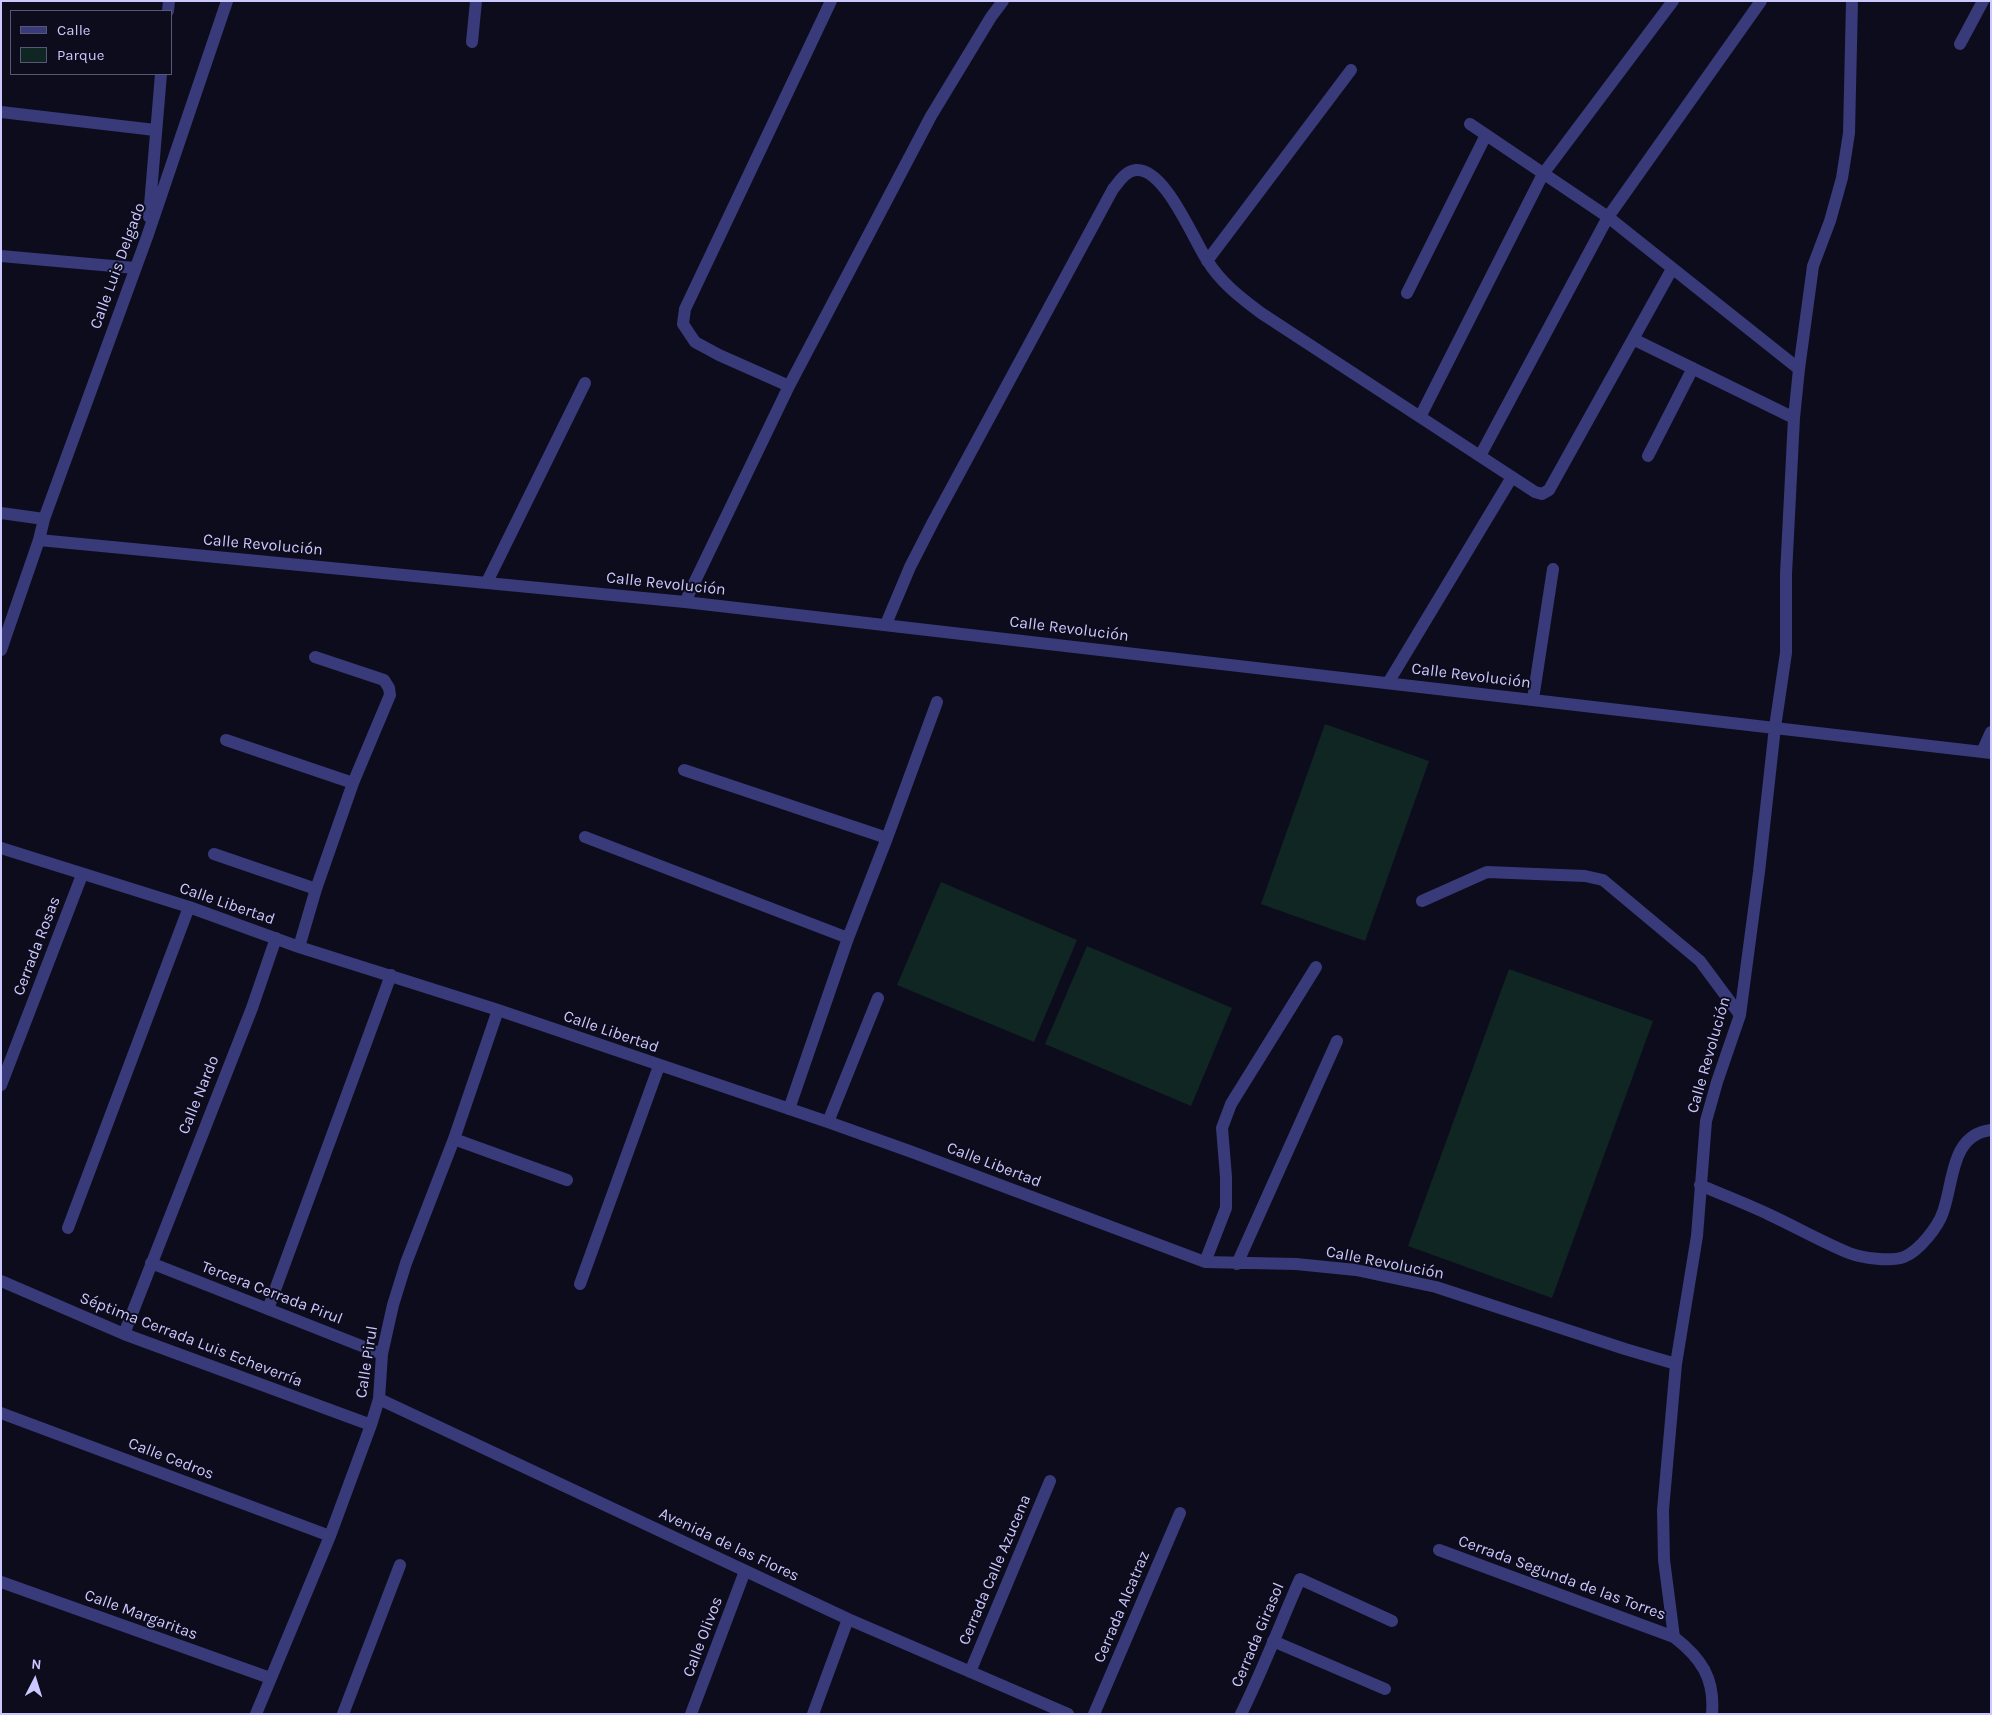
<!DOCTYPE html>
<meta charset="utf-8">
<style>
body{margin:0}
#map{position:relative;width:1992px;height:1715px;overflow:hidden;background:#0d0c1c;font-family:Karla,sans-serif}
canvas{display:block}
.frame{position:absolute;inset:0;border:2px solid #cac8fe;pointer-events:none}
.legend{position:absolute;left:10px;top:10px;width:162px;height:65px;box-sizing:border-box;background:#0d0c1c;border:1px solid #595776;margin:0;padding:6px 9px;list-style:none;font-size:15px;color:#cac8fe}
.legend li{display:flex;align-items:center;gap:10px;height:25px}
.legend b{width:25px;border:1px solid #595776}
.north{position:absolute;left:10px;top:1655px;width:50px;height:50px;-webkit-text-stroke:4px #0d0c1c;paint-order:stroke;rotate:5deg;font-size:14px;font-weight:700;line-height:20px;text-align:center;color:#cac8fe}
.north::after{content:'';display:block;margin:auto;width:18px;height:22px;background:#cac8fe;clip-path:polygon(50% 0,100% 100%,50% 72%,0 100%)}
</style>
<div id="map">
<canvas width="1992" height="1715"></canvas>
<div class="frame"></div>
<ul class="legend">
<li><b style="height:6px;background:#383a7a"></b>Calle</li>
<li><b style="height:14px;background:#0f2623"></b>Parque</li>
</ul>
<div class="north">N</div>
</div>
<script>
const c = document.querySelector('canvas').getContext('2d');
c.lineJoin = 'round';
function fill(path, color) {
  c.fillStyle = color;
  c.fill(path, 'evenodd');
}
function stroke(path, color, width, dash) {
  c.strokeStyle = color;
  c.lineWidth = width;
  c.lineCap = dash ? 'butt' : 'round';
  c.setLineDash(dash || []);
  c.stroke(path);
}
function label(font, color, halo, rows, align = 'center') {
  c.font = font + ' Karla,sans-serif';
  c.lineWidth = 4;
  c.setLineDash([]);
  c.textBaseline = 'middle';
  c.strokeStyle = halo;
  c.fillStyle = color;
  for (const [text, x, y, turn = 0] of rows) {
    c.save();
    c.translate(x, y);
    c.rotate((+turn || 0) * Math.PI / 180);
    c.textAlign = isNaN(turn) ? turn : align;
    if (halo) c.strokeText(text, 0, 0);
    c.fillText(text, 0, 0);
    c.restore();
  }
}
const green = new Path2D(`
 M1325,724L1429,761L1365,941L1261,904Z
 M941,882L1077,940L1034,1042L897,985Z
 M1087,946L1232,1008L1191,1106L1045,1044Z
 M1509,969L1653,1021L1552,1298L1408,1246Z`);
const minor = new Path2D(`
 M168,11L169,1
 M472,42L476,1
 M1960,44L1983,1
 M1,112L155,130
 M1470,124L1608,217L1799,369
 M149,217L161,74
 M1,256L135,268
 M1207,261L1351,70
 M1407,293L1486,135
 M1633,339L1794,418
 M789,386L719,355L695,342L683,324L685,309L831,1
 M1420,417L1543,174L1673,1
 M1480,456L1608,217L1761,1
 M1648,456L1693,368
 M1,513L44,519
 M39,540L685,602L1991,753
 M487,582L585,383
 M685,602L789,386L931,116L991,17L1003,1
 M886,624L910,567L933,522L1113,189C1119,182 1125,171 1136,170C1165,168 1193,239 1207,260C1220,282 1241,298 1261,313L1512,477L1535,492L1542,494L1549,490L1672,269
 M1,650L39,540L44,519L147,237L227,1
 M1388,683L1512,477
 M1533,699L1553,569
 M226,740L353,783
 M1982,752L1991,732
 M684,770L887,838L848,938L789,1109
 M585,837L848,938
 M887,838L937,702
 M1,848L189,907L299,947L498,1010L828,1122L912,1152L1205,1262L1296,1264L1356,1270L1436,1287L1625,1349L1676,1364L1697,1236L1706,1121L1717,1082L1740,1015L1759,872L1775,727L1786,653V574L1794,418L1799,369L1813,266L1830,221L1842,178L1849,133L1852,1
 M214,854L316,889
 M1422,901L1487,872L1585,876L1603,880L1700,961L1740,1015
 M299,947L316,889L353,783L390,695L389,688L384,680L315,657
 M1,1085L82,875
 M828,1122L878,998
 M454,1139L567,1180
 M1700,1185C1723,1195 1747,1204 1770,1215C1796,1227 1822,1242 1849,1253C1862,1258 1891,1262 1904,1257C1919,1251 1938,1227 1943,1212C1954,1182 1950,1135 1991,1130
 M68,1228L189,907
 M1205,1262L1226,1208V1177L1222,1128L1231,1104L1316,967
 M151,1263L382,1354
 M1237,1264L1337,1041
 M1,1281L124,1334L371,1425
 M580,1284L659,1066
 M268,1309L391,975
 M124,1334L252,1008L276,938
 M379,1399L848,1619L1068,1714
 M1,1413L330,1536
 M1439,1550L1674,1637C1701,1658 1715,1678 1712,1714
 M1,1582L270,1678
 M1674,1637L1664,1560L1663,1510L1676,1364
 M1273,1641L1385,1689
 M970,1672L1050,1481
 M256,1714L330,1536L371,1425L379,1399L382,1354L393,1305L406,1263L454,1139L498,1010
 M343,1714L400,1565
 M691,1714L745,1571
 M813,1714L848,1619
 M1094,1714L1180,1513
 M1241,1714C1263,1670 1280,1624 1300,1579L1392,1621`);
const streetNames = [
 ["Calle Luis Delgado",118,266,-70],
 ["Calle Revolución",263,545,5],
 ["Calle Revolución",666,584,6],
 ["Calle Revolución",1069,629,7],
 ["Calle Revolución",1471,676,7],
 ["Calle Libertad",227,904,19],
 ["Cerrada Rosas",37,946,-69],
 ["Calle Libertad",611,1032,19],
 ["Calle Revolución",1709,1055,-74],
 ["Calle Nardo",199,1095,-68],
 ["Calle Libertad",994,1165,21],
 ["Calle Revolución",1385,1263,11],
 ["Tercera Cerrada Pirul",272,1293,21],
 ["Séptima Cerrada Luis Echeverría",191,1340,21],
 ["Calle Pirul",367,1362,-81],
 ["Calle Cedros",171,1459,21],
 ["Avenida de las Flores",729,1545,25],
 ["Cerrada Calle Azucena",995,1570,-67],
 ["Cerrada Segunda de las Torres",1562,1578,20],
 ["Cerrada Alcatraz",1122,1607,-67],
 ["Calle Margaritas",141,1615,20],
 ["Cerrada Girasol",1258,1635,-67],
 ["Calle Olivos",703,1637,-69]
];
fill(green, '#0f2623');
stroke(minor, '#383a7a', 12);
label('16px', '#cac8fe', '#0d0c1c', streetNames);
</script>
